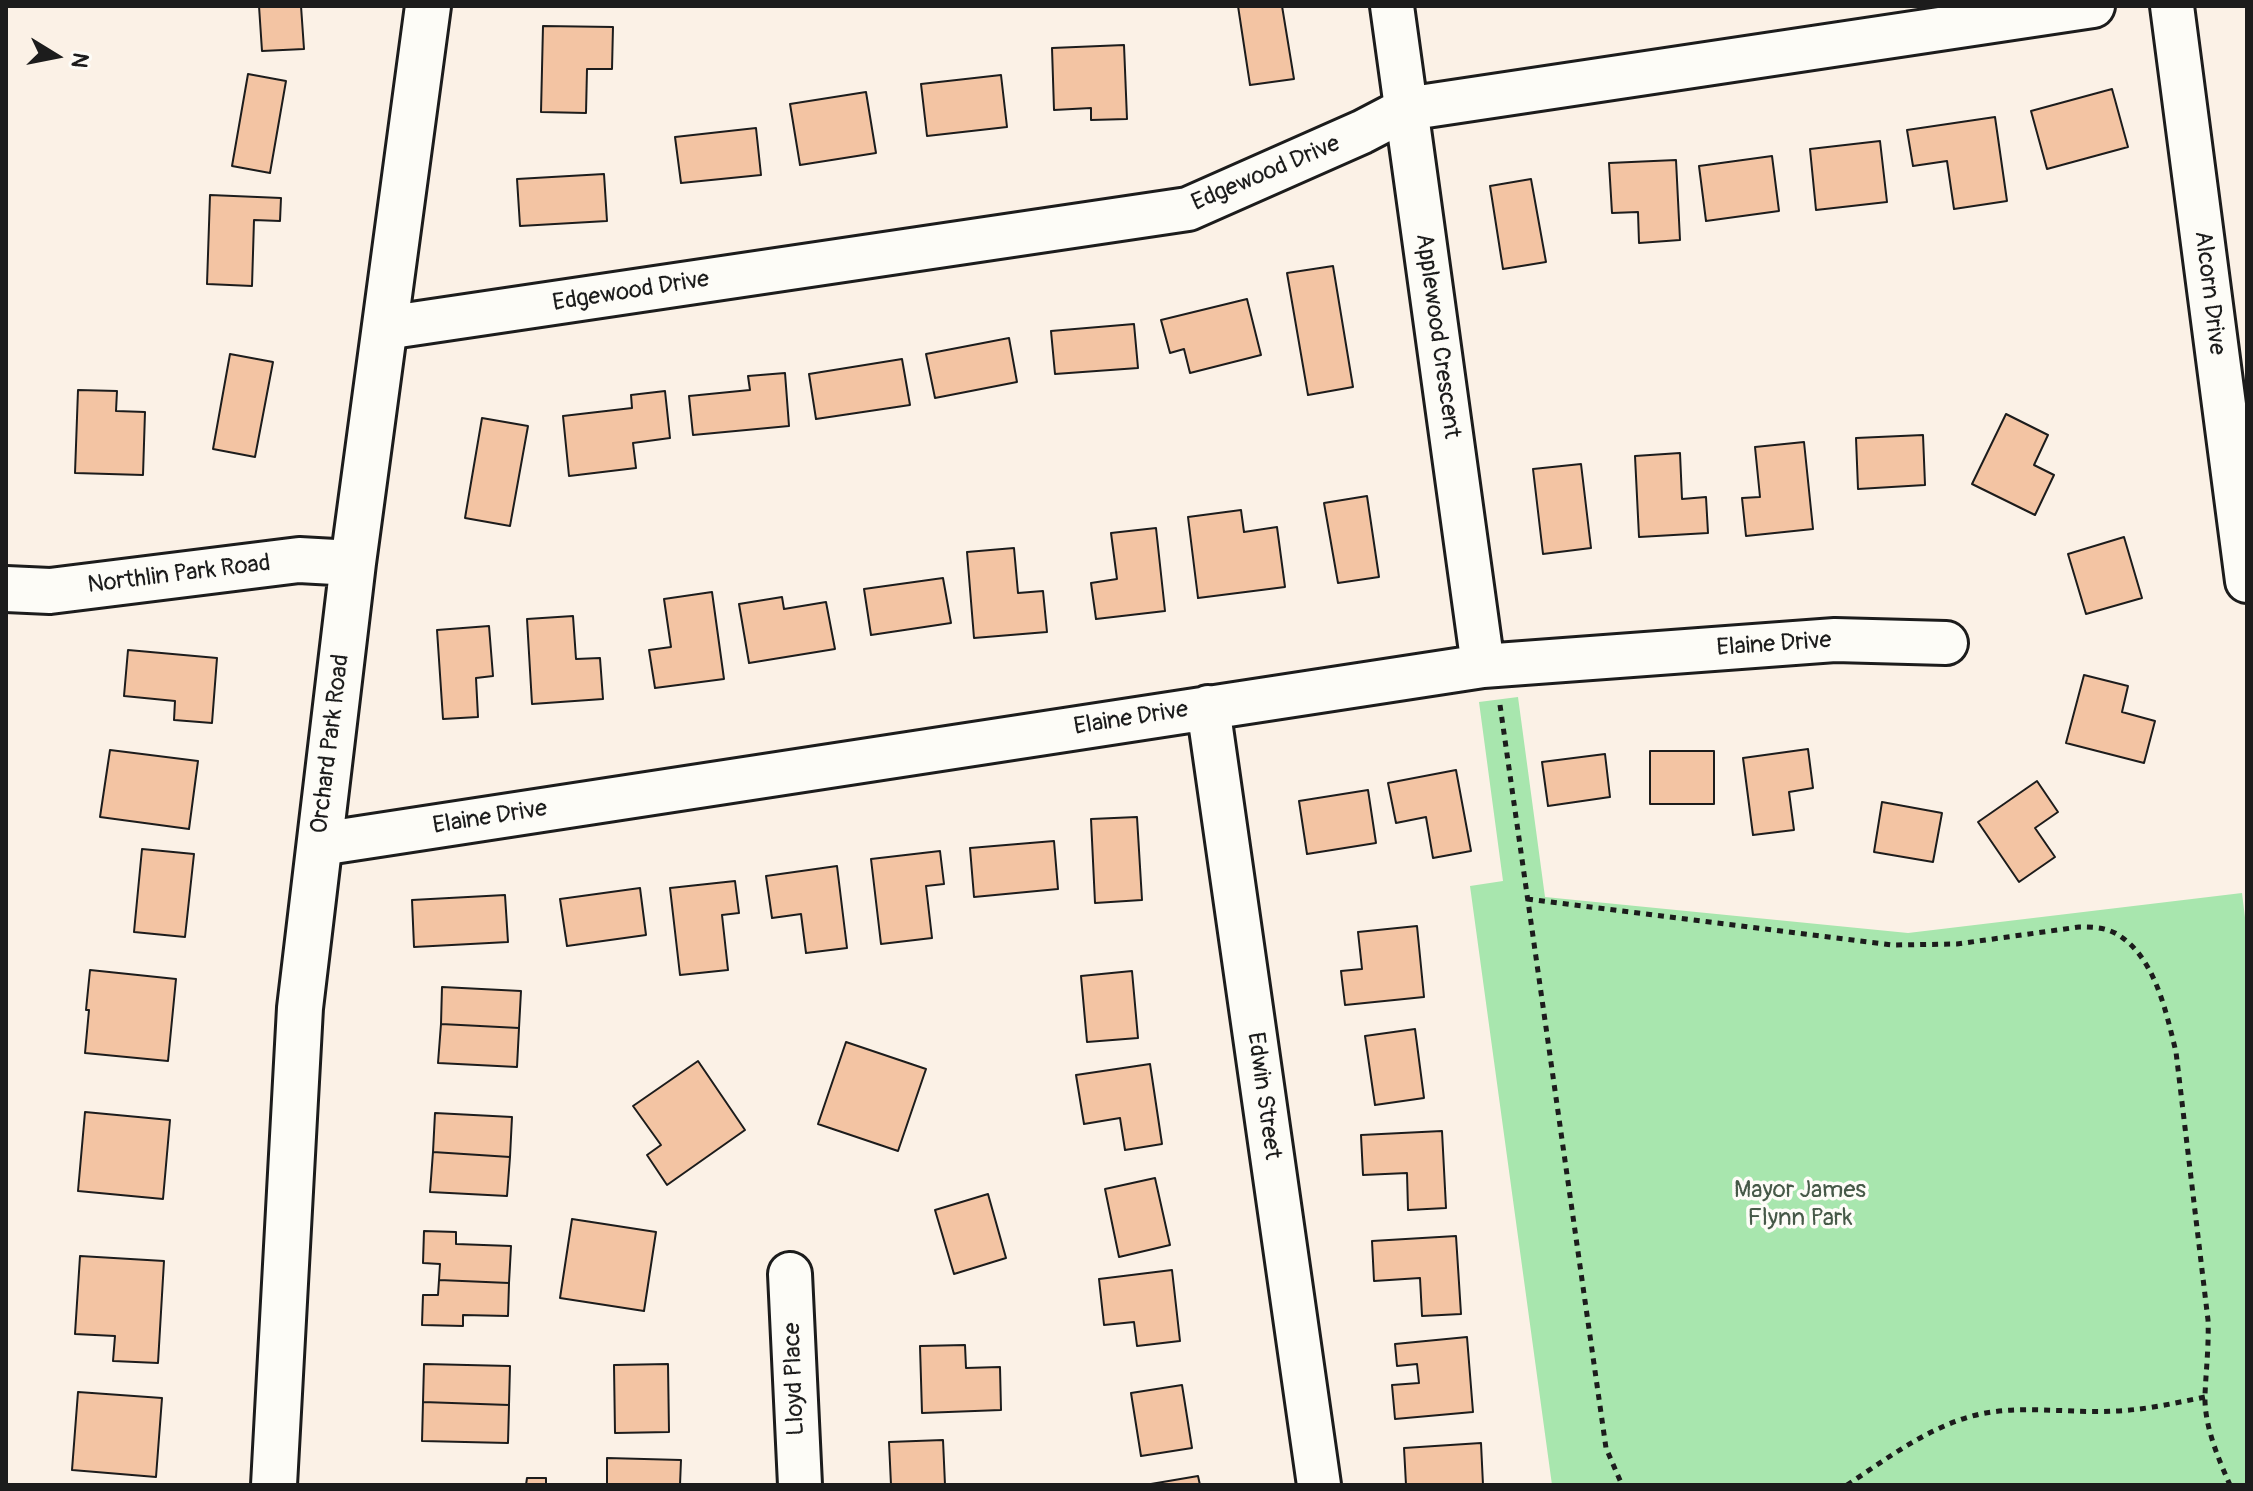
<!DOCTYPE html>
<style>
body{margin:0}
#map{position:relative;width:2253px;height:1491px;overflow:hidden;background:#fbf1e6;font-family:Pangolin,sans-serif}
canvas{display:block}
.frame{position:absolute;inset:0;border:8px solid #1c1c1c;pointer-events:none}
.north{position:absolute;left:16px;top:16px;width:80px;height:80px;-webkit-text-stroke:6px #fdfcf7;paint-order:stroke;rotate:100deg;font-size:22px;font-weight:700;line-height:32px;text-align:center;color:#1c1c1c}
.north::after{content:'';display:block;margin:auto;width:28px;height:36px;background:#1c1c1c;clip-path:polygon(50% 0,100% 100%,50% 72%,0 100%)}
</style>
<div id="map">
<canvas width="2253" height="1491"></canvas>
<div class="frame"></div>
<div class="north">N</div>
</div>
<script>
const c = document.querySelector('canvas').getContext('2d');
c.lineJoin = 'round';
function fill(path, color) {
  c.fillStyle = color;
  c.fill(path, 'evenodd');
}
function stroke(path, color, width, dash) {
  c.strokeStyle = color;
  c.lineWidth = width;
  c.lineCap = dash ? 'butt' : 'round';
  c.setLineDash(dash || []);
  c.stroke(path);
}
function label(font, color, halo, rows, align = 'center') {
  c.font = font + ' Pangolin,sans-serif';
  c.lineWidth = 7;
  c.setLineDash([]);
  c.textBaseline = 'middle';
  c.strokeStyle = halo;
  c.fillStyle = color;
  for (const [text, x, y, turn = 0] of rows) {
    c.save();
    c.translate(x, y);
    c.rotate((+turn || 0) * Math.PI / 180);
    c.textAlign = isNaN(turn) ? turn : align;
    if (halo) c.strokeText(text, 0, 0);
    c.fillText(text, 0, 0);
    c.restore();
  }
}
const green = new Path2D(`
 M1518,697L1545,897L1908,933L2242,893L2247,934V1485H1552L1470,886L1503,881L1479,702Z`);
const building = new Path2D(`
 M259,6H301L304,49L262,51Z
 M1238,6H1282L1294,79L1250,85Z
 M543,26L613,27L612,69H587L586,113L541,112Z
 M1124,45L1127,119L1091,120V108L1054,110L1052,48Z
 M248,74L286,81L270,173L232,166Z
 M1001,75L1007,127L927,136L921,84Z
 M2112,89L2128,147L2047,169L2031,111Z
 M866,92L876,153L800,165L790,104Z
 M1995,117L2007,201L1954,209L1947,161L1913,166L1907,130Z
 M756,128L761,175L681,183L675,137Z
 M1880,141L1887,202L1816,210L1810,149Z
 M1772,156L1779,211L1706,221L1699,166Z
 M1676,160L1680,240L1639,243L1638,212L1612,213L1609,163Z
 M604,174L607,221L520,226L517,179Z
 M1531,179L1546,262L1503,269L1490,186Z
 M210,195L281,198L280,221L254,220L252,286L207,284Z
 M1333,266L1353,387L1308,395L1287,273Z
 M1247,299L1261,355L1190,373L1184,349L1170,353L1161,320Z
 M1134,324L1138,368L1055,374L1051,331Z
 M1009,338L1017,382L935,398L926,354Z
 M230,354L273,362L255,457L213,449Z
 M902,359L910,405L816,419L809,374Z
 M785,373L789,426L693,435L689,396L750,390L748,376Z
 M78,390L117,391L116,411L145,412L143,475L75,473Z
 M665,391L670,438L633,443L636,468L569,476L563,416L632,408L631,395Z
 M2006,414L2048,435L2034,465L2054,475L2035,515L1972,484Z
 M482,418L528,426L510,526L465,518Z
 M1923,435L1925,485L1858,489L1856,438Z
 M1804,442L1813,529L1746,536L1742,498L1760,497L1755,447Z
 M1680,453L1682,499L1706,497L1708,533L1639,537L1635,456Z
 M1581,464L1591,548L1543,554L1533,469Z
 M1367,496L1379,577L1338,583L1324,503Z
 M1241,510L1244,532L1277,527L1285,587L1198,598L1188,517Z
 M1156,528L1165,611L1096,619L1091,583L1117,579L1111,533Z
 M2124,537L2142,598L2086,614L2068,554Z
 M1014,548L1018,593L1043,591L1047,632L974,638L967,552Z
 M943,578L951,623L871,635L864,589Z
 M712,592L724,679L655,688L649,650L671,647L664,599Z
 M782,597L784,609L826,602L835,649L749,663L739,604Z
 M573,616L576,659L600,658L603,699L532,704L527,619Z
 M489,626L493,676L476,678L478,717L443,719L437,630Z
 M128,650L217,658L212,723L174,720L175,701L124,696Z
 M2084,675L2128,686L2122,712L2155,721L2144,763L2066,743Z
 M1808,749L1813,788L1789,792L1794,830L1753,835L1743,758Z
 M110,750L198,761L189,829L100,817Z
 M1650,751H1714V804H1650Z
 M1605,754L1610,797L1548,806L1542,762Z
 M1456,770L1471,851L1433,858L1426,817L1396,823L1388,783Z
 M2037,781L2058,812L2035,828L2055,857L2019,882L1978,822Z
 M1368,790L1376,843L1307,854L1299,801Z
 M1882,802L1942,813L1933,862L1874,852Z
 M1137,817L1142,900L1095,903L1091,819Z
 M1054,841L1058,889L974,897L970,848Z
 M142,849L194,854L185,937L134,932Z
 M940,851L944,884L926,886L932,938L881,944L871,859Z
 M837,866L847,948L806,953L801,914L772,918L766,876Z
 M735,881L739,913L722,915L728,970L680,975L670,888Z
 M640,888L646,935L567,946L560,899Z
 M505,895L508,942L414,947L412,900Z
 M1417,926L1424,997L1345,1005L1341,971L1362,969L1358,932Z
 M90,970L176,979L168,1061L85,1053L89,1010H86Z
 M1132,971L1138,1038L1087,1042L1081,976Z
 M442,987L521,991L519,1028L441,1024Z
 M441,1024L519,1028L517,1067L438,1063Z
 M1415,1029L1424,1098L1375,1105L1365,1036Z
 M846,1042L926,1069L898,1151L818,1124Z
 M698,1061L745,1130L667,1185L647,1155L661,1145L633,1106Z
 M1150,1064L1162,1144L1125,1150L1120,1118L1084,1124L1076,1075Z
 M85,1112L170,1120L163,1199L78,1191Z
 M435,1113L512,1117L510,1157L433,1152Z
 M1442,1131L1446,1208L1408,1210L1407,1173L1363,1175L1361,1135Z
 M433,1152L510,1157L507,1196L430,1192Z
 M1155,1178L1170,1245L1119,1257L1105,1189Z
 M988,1194L1006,1258L954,1274L935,1210Z
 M572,1219L656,1232L644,1311L560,1298Z
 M424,1231L456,1232V1244L511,1246L509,1283L439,1280L440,1264L423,1263Z
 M1456,1236L1461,1314L1422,1316L1420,1278L1374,1281L1372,1241Z
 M80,1256L164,1261L158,1363L113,1361L115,1336L75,1334Z
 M1172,1270L1180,1341L1137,1346L1134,1322L1104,1325L1099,1279Z
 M439,1280L509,1283L508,1316L463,1315V1326L422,1325L423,1295H438Z
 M1467,1337L1473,1412L1395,1419L1392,1385L1419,1383L1417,1364L1397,1366L1395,1344Z
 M965,1345L966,1368L1000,1367L1001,1410L922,1413L920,1346Z
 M424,1364L510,1366L509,1405L423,1402Z
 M668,1364L669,1432L615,1433L614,1365Z
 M1182,1385L1192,1448L1141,1456L1131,1393Z
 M78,1392L162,1398L156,1477L72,1470Z
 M423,1402L509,1405L508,1443L422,1441Z
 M943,1440L945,1485H891L889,1442Z
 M1481,1443L1483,1485H1406L1404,1448Z
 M607,1458L681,1460L680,1485H607Z
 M1198,1476L1200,1485H1145Z
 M527,1478H546V1485H526Z`);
const path = new Path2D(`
 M1500,705L1606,1448L1622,1485
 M1527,899L1892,945L1957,944L2079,927C2091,927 2103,927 2115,933C2155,955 2166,1012 2176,1052L2208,1320C2209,1346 2206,1370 2205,1395C2204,1425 2218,1458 2230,1485
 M1847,1485C1885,1460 1924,1430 1969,1417C2015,1403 2067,1414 2115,1411C2145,1410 2175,1403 2205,1397`);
const minor = new Path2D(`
 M1392,6L1483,666
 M2172,6L2247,581
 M385,328L1188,209L1362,132L1406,109L2093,6
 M1208,707L1319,1485
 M320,844L1483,666L1835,640L1946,643
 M790,1274L800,1485`);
const tertiary = new Path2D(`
 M6,589L50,591L299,560L353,563
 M274,1485L300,1008L353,563L428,6`);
const streetNames = [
 ["Edgewood Drive",1266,174,-23],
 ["Edgewood Drive",631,292,-9],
 ["Alcorn Drive",2209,293,83],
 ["Applewood Crescent",1437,336,82],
 ["Northlin Park Road",179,575,-7],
 ["Elaine Drive",1774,645,-4],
 ["Elaine Drive",1131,719,-9],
 ["Orchard Park Road",331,744,-83],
 ["Elaine Drive",490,818,-9],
 ["Edwin Street",1263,1096,82],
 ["Lloyd Place",795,1379,-92]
];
const parkNames = [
 ["Mayor James",1800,1191],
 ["Flynn Park",1800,1219]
];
fill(green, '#a8e6ae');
fill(building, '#f3c4a3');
stroke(building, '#1c1c1c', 2);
stroke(minor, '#1c1c1c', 48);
stroke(tertiary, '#1c1c1c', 50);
stroke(path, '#1c1c1c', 5, [6, 6]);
stroke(minor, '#fdfcf7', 42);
stroke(tertiary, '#fdfcf7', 44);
label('24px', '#1c1c1c', '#fdfcf7', streetNames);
label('24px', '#465948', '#fdfcf7', parkNames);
</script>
